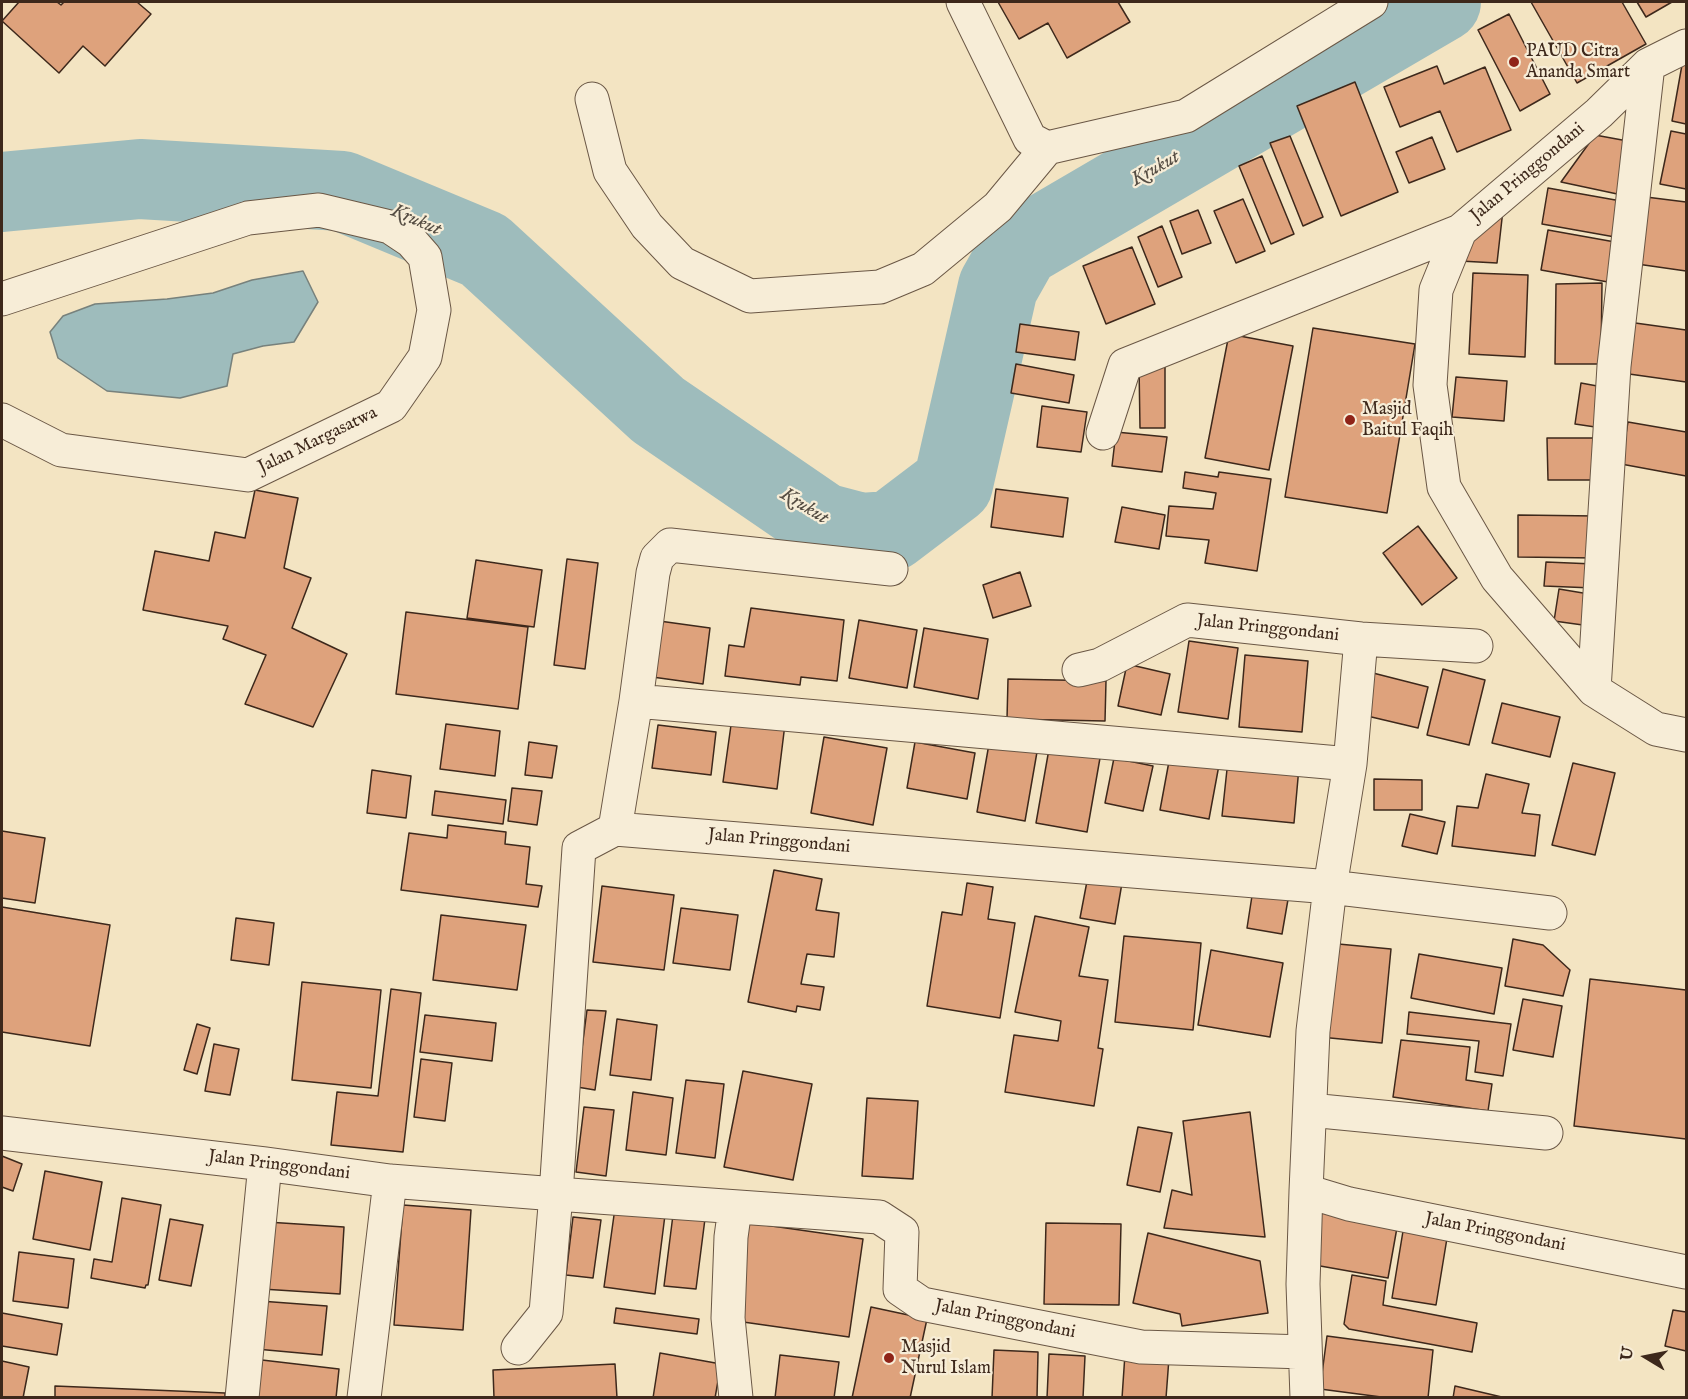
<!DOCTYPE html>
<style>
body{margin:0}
#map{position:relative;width:1688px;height:1399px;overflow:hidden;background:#f3e4c2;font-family:"IM FELL English",serif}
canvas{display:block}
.frame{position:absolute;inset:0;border:3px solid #3d281b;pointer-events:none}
.north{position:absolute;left:1616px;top:1327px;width:60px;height:60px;-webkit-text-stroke:4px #f7edd7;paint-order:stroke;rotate:280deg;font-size:16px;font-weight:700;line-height:24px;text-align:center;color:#3d281b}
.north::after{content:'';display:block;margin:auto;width:21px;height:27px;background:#3d281b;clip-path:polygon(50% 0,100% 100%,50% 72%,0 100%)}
</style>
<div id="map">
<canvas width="1688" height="1399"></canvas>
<div class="frame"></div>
<div class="north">U</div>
</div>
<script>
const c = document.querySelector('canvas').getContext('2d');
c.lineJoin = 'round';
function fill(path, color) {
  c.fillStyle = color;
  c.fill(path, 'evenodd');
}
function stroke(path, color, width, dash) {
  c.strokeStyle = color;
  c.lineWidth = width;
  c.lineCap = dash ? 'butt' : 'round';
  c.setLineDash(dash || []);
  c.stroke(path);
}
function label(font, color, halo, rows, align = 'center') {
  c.font = font + ' "IM FELL English",serif';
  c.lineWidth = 4.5;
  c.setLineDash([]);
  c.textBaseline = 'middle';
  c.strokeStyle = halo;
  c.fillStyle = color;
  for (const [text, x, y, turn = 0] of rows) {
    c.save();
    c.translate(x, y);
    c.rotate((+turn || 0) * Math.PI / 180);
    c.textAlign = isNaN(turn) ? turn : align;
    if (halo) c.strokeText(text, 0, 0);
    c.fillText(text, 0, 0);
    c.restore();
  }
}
const water = new Path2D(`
 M303,271L318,302L294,342L263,346L233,354L227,386L180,398L107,391L58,358L50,332L63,316L95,304L167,299L213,293L252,280Z`);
const river = new Path2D(`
 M2,192L140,179L342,191L484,250L658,410L823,523L861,533L891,531L953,484L998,287L1020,248L1441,2`);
const building = new Path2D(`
 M19,2H57L61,5L64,2H137L151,14L105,66L83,46L59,73L2,21Z
 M998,2H1118L1130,22L1067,58L1048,23L1019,39Z
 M1531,2H1622L1646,44L1577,83Z
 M1637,2H1672L1646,17Z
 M1509,14L1550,94L1520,111L1478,30Z
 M1685,48H1686V124L1672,121Z
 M1437,66L1444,84L1485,67L1511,130L1457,152L1440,111L1400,127L1384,87Z
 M1355,82L1398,192L1341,216L1297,106Z
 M1671,131L1686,134V189L1660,184Z
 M1595,135L1633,142L1622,195L1561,182Z
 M1290,136L1323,217L1303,226L1270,143Z
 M1432,137L1445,169L1409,183L1396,152Z
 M1262,156L1294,234L1271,244L1239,166Z
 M1548,188L1621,201L1615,237L1542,224Z
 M1646,197L1686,202V271L1637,264Z
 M1243,199L1265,251L1236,263L1214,211Z
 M1504,201L1497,263L1460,261L1461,234Z
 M1198,210L1211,243L1182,254L1170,221Z
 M1162,226L1182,277L1158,287L1138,237Z
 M1548,230L1615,242L1608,282L1541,270Z
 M1132,247L1155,304L1106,324L1083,266Z
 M1473,273L1528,275L1525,357L1469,354Z
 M1602,283L1601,364H1555L1556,284Z
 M1628,322L1686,330V382L1622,373Z
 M1020,324L1079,332L1075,360L1016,352Z
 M1313,328L1415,344L1387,513L1285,497Z
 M1229,334L1293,346L1269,470L1205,458Z
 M1016,364L1074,375L1069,403L1011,393Z
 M1165,364V428H1140L1139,365Z
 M1456,377L1507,381L1504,421L1452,417Z
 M1581,383L1608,388L1602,428L1575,424Z
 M1042,406L1087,412L1081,452L1037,447Z
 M1628,422L1686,432V476L1621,464Z
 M1116,432L1167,437L1162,472L1112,466Z
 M1547,438H1602V480H1548Z
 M1185,472L1218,477L1219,472L1271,479L1257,571L1205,563L1209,540L1166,536L1169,506L1213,509L1216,493L1183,488Z
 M996,489L1068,498L1063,537L991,527Z
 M255,490L298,498L284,568L311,578L292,628L347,654L313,727L245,704L266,655L223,639L228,626L143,610L155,551L209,561L215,532L245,538Z
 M1122,507L1165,515L1159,549L1115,542Z
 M1518,515L1596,516V558L1518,557Z
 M1418,526L1457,578L1422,605L1383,553Z
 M567,559L598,563L585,669L554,665Z
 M476,560L542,570L534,627L467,618Z
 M1546,562L1594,564L1593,588L1544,586Z
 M1020,572L1031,606L993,618L983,585Z
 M1559,589L1595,595L1590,626L1554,621Z
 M751,608L844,620L837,681L801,677L800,685L725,676L729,645L744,647Z
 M406,612L528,627L518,709L396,694Z
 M652,620L710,628L703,684L645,676Z
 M859,620L917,630L907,688L849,678Z
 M924,628L988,639L978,699L914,687Z
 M1189,641L1238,648L1228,719L1178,712Z
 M1245,655L1308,661L1302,732L1239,727Z
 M1127,664L1170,674L1161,715L1118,706Z
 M1443,669L1485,680L1469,745L1427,735Z
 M1373,673L1428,687L1418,728L1363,715Z
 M1008,679L1106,681L1105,721L1007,719Z
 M1502,703L1560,717L1550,757L1492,743Z
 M732,718L785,724L777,789L723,782Z
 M446,724L500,731L495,776L440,769Z
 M658,725L716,732L711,775L652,768Z
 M824,737L887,748L873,825L811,813Z
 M529,742L557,746L552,778L525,775Z
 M915,742L975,753L967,799L907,788Z
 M989,744L1037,752L1025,821L977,812Z
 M1049,749L1100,758L1087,832L1036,823Z
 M1170,756L1219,765L1209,819L1160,810Z
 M1114,758L1153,766L1143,811L1105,803Z
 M1228,760L1299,767L1294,823L1222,816Z
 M1573,763L1615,773L1595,855L1552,845Z
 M372,770L411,776L406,818L367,813Z
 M1486,774L1529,784L1522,813L1540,815L1535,856L1452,846L1457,806L1478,808Z
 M1374,779L1422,780V810H1374Z
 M512,788L542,791L537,825L508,821Z
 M435,791L506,800L503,824L432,815Z
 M1410,814L1445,822L1437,854L1402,846Z
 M448,825L506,832L505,844L530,847L526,884L542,886L538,907L401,890L409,833L447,838Z
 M2,831L45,838L35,903L2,898Z
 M774,870L822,879L816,910L839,913L834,957L807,954L801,984L824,987L820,1010L797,1006L796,1012L748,1002Z
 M1088,876L1122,883L1115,924L1080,918Z
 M967,883L993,887L988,919L1015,923L1000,1018L927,1006L942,912L962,915Z
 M1254,883L1290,888L1282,934L1247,928Z
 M602,886L674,895L664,970L593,962Z
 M2,907L110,925L90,1046L2,1032Z
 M681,908L738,915L730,970L673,963Z
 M441,915L526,925L517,990L433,980Z
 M1035,916L1089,927L1079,976L1108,980L1098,1048L1103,1049L1094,1106L1005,1092L1014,1035L1058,1041L1061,1021L1015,1012Z
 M236,918L274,923L269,965L231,960Z
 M1124,936L1201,943L1193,1030L1115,1022Z
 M1513,939L1543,945L1570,970L1563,996L1505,986Z
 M1328,943L1391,949L1382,1043L1320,1037Z
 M1211,950L1283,963L1270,1037L1198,1025Z
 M1419,954L1502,968L1494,1014L1411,998Z
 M1590,979L1686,990V1139L1574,1126Z
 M302,982L381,990L371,1088L292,1080Z
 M391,989L421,993L403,1152L331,1145L337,1092L378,1096Z
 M1523,999L1562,1006L1553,1057L1513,1050Z
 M587,1010L606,1011L595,1090L577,1087Z
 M1409,1012L1511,1024L1503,1076L1475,1072L1479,1041L1407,1034Z
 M425,1015L496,1023L492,1061L420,1052Z
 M617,1019L657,1025L651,1080L610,1075Z
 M197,1024L210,1028L197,1074L184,1070Z
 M1401,1040L1470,1047L1466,1080L1492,1084L1488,1111L1393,1097Z
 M214,1044L239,1049L230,1095L205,1091Z
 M421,1059L452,1063L445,1121L414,1117Z
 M743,1071L812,1084L793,1180L724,1167Z
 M686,1080L724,1084L715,1158L676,1153Z
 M633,1092L673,1098L666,1155L626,1150Z
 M867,1098L918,1101L913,1179L862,1176Z
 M584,1107L614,1110L606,1176L576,1172Z
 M1250,1112L1265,1237L1164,1228L1172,1190L1192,1195L1183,1121Z
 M1138,1127L1172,1133L1160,1192L1127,1185Z
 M2,1156L22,1164L13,1191L2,1187Z
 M45,1171L102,1182L90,1250L33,1239Z
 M122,1198L161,1205L148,1285H146L145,1288L91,1278L94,1259L112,1262Z
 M403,1205L471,1210L463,1330L394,1325Z
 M674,1207L706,1211L696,1289L664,1286Z
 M615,1208L665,1215L655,1294L604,1287Z
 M1319,1208L1398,1222L1388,1278L1309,1264Z
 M573,1217L601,1220L593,1278L566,1275Z
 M170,1219L203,1225L191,1286L159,1280Z
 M1405,1219L1449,1226L1436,1305L1392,1298Z
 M267,1222L344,1227L340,1294L262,1289Z
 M744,1222L863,1239L849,1337L729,1320Z
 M1046,1223L1121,1224L1119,1305L1044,1304Z
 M1148,1233L1260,1261L1268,1313L1182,1326L1180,1314L1133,1303Z
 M19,1252L74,1259L68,1308L13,1301Z
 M1352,1275L1386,1281L1383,1305L1477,1323L1472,1352L1349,1329L1344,1324Z
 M260,1301L327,1306L322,1355L256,1349Z
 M871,1307L927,1319L910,1398H852Z
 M616,1308L699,1319L697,1334L614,1323Z
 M1673,1310L1686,1312V1351L1665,1346Z
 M2,1313L62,1324L57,1355L2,1346Z
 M1327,1336L1433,1350L1428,1398H1389L1320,1389Z
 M994,1350L1038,1352L1037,1398H992Z
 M660,1353L721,1364L715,1398H653Z
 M1049,1354L1085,1356L1083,1398H1047Z
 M1125,1354L1169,1358L1166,1398H1122Z
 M780,1355L839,1362L834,1398H775Z
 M262,1360L339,1369L336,1398H258Z
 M2,1361L29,1367L23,1398H2Z
 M615,1364L617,1398H494L493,1370Z
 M55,1386L225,1393V1398H55Z
 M1455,1386L1506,1398H1453Z`);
const minor = new Path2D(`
 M963,2L1030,139L1047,148L1186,116L1371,2
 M1686,46L1648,65L1599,113L1460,231L1436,290L1430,385L1444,487L1497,578L1594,690L1656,729L1686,735
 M592,99L610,171L647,226L682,263L750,296L880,287L923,269L998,207L1047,148
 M2,299L248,218L319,210L390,227L411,241L425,257L434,310L425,357L391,406L248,475L61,450L2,420
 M1103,433L1125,365L1460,231
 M1079,670L1100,665L1187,620L1361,639L1476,646
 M1594,690L1614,366L1648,65
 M636,701L1350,764
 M615,829L636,701L653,573L657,558L670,545L891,569
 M1310,1110L1546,1133
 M2,1133L265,1164L390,1181L556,1194L579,848L615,829L1330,887L1350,764L1361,639
 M1306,1191L1349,1204L1686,1272
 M735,1208L731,1237L728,1318L736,1398
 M518,1348L546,1313L556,1194L879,1217L902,1232L900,1289L922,1304L1141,1347L1305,1352
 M242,1398L265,1164
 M364,1398L390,1181
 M1307,1398L1303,1284L1306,1191L1313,1031L1330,887L1550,913`);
const markers = [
 [1514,62,6,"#8f2418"],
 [1350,420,6,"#8f2418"],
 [889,1358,6,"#8f2418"]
];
const poiNames = [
 ["PAUD Citra",1526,52],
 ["Ananda Smart",1526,73],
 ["Masjid",1362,410],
 ["Baitul Faqih",1362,431],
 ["Masjid",901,1348],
 ["Nurul Islam",901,1369]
];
const streetNames = [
 ["Jalan Pringgondani",1528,173,-40],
 ["Jalan Margasatwa",318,441,-26],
 ["Jalan Pringgondani",1268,629,6],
 ["Jalan Pringgondani",779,842,5],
 ["Jalan Pringgondani",279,1166,7],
 ["Jalan Pringgondani",1495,1233,11],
 ["Jalan Pringgondani",1005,1320,11]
];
const waterNames = [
 ["Krukut",1156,169,-30],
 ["Krukut",416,221,23],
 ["Krukut",804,507,31]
];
fill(water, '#9ebcbc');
stroke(water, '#77817c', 1.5);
stroke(river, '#9ebcbc', 80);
fill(building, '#dea27c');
stroke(building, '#3d281b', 1.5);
stroke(minor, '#6a5745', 35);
stroke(minor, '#f7edd7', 33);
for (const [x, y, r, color] of markers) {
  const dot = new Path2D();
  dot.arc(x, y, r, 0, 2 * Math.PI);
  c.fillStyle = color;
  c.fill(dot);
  stroke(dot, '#f7edd7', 2);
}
label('18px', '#3d281b', '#f7edd7', poiNames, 'left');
label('18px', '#3d281b', '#f7edd7', streetNames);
label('italic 20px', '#554d43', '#f7edd7', waterNames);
</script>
